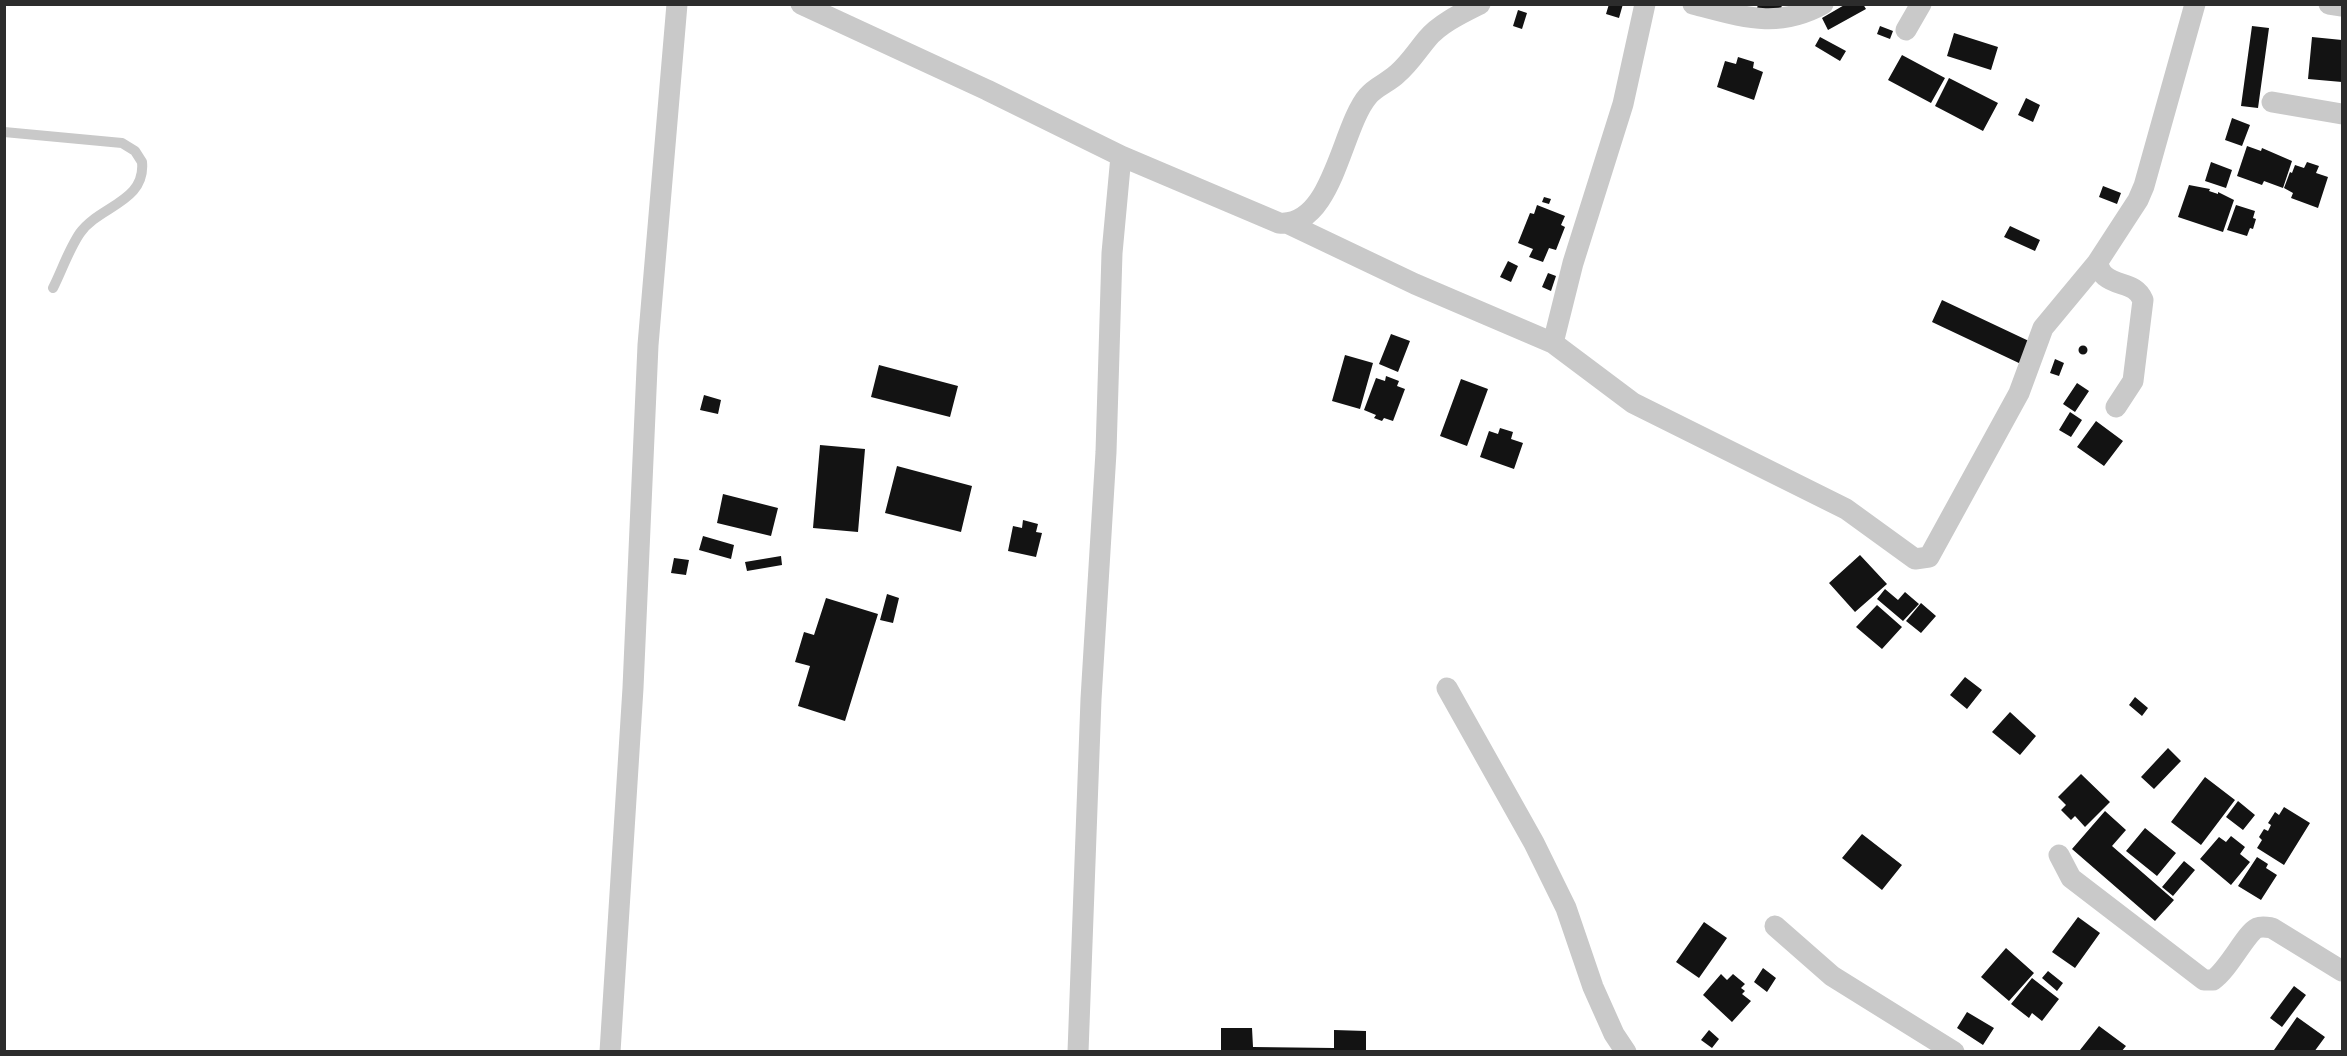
<!DOCTYPE html>
<style>
body{margin:0}
#map{position:relative;width:2347px;height:1056px;overflow:hidden;background:#fff;font-family:Montserrat,sans-serif}
canvas{display:block}
.frame{position:absolute;inset:0;border:6px solid #2c2c2c;pointer-events:none}
</style>
<div id="map">
<canvas width="2347" height="1056"></canvas>
<div class="frame"></div>
</div>
<script>
const c = document.querySelector('canvas').getContext('2d');
c.lineJoin = 'round';
function fill(path, color) {
  c.fillStyle = color;
  c.fill(path, 'evenodd');
}
function stroke(path, color, width, dash) {
  c.strokeStyle = color;
  c.lineWidth = width;
  c.lineCap = dash ? 'butt' : 'round';
  c.setLineDash(dash || []);
  c.stroke(path);
}
const building = new Path2D(`
 M1609,4H1623L1619,18L1606,14Z
 M1758,4H1782L1780,17L1756,13Z
 M1846,4H1863L1866,9L1828,30L1822,18Z
 M1518,10L1527,13L1522,29L1513,26Z
 M1880,26L1893,31L1890,39L1877,34Z
 M2252,26L2269,28L2258,108L2241,106Z
 M1954,33L1998,47L1991,70L1947,56Z
 M1820,37L1846,51L1840,61L1815,46Z
 M2312,37L2342,40V82L2308,79Z
 M1902,55L1945,78L1931,103L1888,80Z
 M1738,57L1754,62L1753,68L1763,72L1754,100L1717,87L1725,61L1736,64Z
 M1949,78L1998,103L1983,131L1935,106Z
 M2026,98L2040,105L2033,122L2018,115Z
 M2232,118L2250,125L2242,146L2225,140Z
 M2247,146L2261,151L2262,148L2292,161L2283,188L2264,181L2262,185L2237,176Z
 M2211,162L2232,170L2226,188L2205,181Z
 M2307,162L2319,166L2316,173L2328,177L2318,208L2291,198L2293,193L2284,188L2290,172L2292,173L2295,165L2304,168Z
 M2189,185L2210,189L2209,191L2218,194V192L2234,200L2223,232L2178,217Z
 M2103,186L2121,193L2117,204L2099,197Z
 M1544,197L1551,199L1549,204L1542,202Z
 M1537,205L1565,216L1561,225L1565,227L1556,250L1549,248L1543,262L1529,257L1533,249L1518,243L1530,213L1534,214Z
 M2236,205L2255,211L2253,218L2256,219L2253,229L2250,228L2247,236L2227,230Z
 M2010,226L2040,240L2035,251L2004,237Z
 M1508,261L1518,266L1511,282L1500,277Z
 M1548,273L1556,276L1551,291L1542,287Z
 M1942,300L2031,342L2021,364L1932,322Z
 M1391,334L1410,341L1398,372L1379,364Z
 M2078.5 350a4.5 4.5 0 1 1 9 0a4.5 4.5 0 1 1-9 0Z
 M1345,355L1373,363L1360,409L1332,401Z
 M2055,359L2064,363L2059,376L2050,373Z
 M879,365L958,386L950,417L871,397Z
 M1386,376L1399,381L1397,386L1405,389L1393,421L1384,418L1382,421L1374,418L1376,415L1364,410L1376,378L1385,381Z
 M1461,379L1488,389L1467,446L1440,436Z
 M2077,383L2089,391L2075,412L2063,404Z
 M704,395L721,400L718,414L700,410Z
 M2070,412L2082,420L2071,437L2059,430Z
 M2096,421L2123,441L2104,466L2077,447Z
 M1500,428L1513,432L1511,439L1523,443L1514,469L1480,457L1489,431L1498,434Z
 M820,445L865,449L858,532L813,528Z
 M897,466L972,486L961,532L885,513Z
 M723,494L778,508L771,536L717,523Z
 M1023,520L1038,524L1036,532L1042,533L1036,557L1008,551L1013,526L1022,528Z
 M703,536L734,545L731,559L699,550Z
 M1860,555L1887,584L1855,612L1829,583Z
 M781,556L782,565L747,571L745,562Z
 M674,558L689,560L686,575L671,573Z
 M1885,589L1898,600L1905,592L1919,604L1903,621L1877,599Z
 M887,594L899,598L893,623L880,620Z
 M826,598L878,614L845,721L798,706L810,666L795,662L804,632L814,635Z
 M1921,603L1936,616L1921,633L1906,621Z
 M1877,605L1902,627L1882,649L1856,627Z
 M1965,677L1982,690L1967,709L1950,695Z
 M2135,697L2148,708L2142,716L2129,705Z
 M2010,712L2036,736L2020,755L1992,732Z
 M2168,748L2181,761L2154,789L2141,777Z
 M2081,774L2110,802L2085,827L2075,816L2071,820L2061,810L2066,805L2058,797Z
 M2205,777L2235,800L2201,845L2171,822Z
 M2238,801L2255,815L2243,830L2226,817Z
 M2284,807L2310,823L2284,865L2257,848L2262,840L2259,837L2264,829L2268,831L2271,825L2268,823L2275,812L2279,815Z
 M2105,811L2126,830L2112,846L2174,900L2155,921L2072,849Z
 M2145,828L2176,853L2157,876L2126,851Z
 M1862,834L1902,865L1882,890L1842,858Z
 M2231,836L2245,847L2240,854L2250,862L2231,885L2200,859L2219,837L2226,842Z
 M2257,857L2268,864L2266,868L2277,875L2261,900L2238,886Z
 M2184,861L2195,870L2173,896L2162,887Z
 M2078,917L2100,933L2075,968L2052,952Z
 M1704,922L1727,938L1699,978L1676,962Z
 M2006,948L2034,973L2009,1001L1981,977Z
 M1763,968L1776,978L1767,992L1754,982Z
 M2048,971L2063,983L2057,991L2042,978Z
 M1721,974L1727,980L1733,974L1745,984L1741,988L1745,991L1742,994L1751,1001L1732,1022L1703,995Z
 M2032,978L2059,999L2042,1021L2032,1013L2029,1018L2011,1004Z
 M2294,986L2306,995L2282,1027L2270,1018Z
 M1967,1012L1994,1028L1983,1045L1957,1028Z
 M2297,1017L2325,1037L2314,1052H2276L2274,1050Z
 M2099,1026L2126,1046L2121,1052L2080,1050Z
 M1221,1028H1252L1253,1047L1334,1048V1030L1366,1031V1052H1221Z
 M1709,1030L1719,1039L1712,1048L1701,1040Z`);
const lane = new Path2D(`
 M4,132L122,143L135,151L142,162C146,202 99,206 80,233C69,249 62,270 53,288`);
const street = new Path2D(`
 M801,4L987,90L1121,156L1279,223C1333,228 1341,127 1368,96C1375,87 1389,82 1397,74C1409,64 1417,51 1427,39C1439,24 1462,13 1480,4
 M1693,4C1741,16 1776,30 1823,4
 M2329,4L2342,6
 M1906,30L1921,4
 M2272,102L2342,114
 M1289,224L1415,284L1553,343L1633,403L1846,509L1915,559L1929,557L2019,393L2043,328L2097,263L2138,200L2144,186L2195,4
 M2097,263C2099,267 2101,273 2105,276C2118,287 2135,282 2143,300L2133,381L2116,407
 M1553,343L1573,263L1623,104L1645,4
 M1447,688L1534,843L1566,908L1593,987L1614,1034L1626,1052
 M2059,855L2071,878L2204,980H2213C2229,969 2246,933 2257,928C2262,926 2266,927 2272,928L2342,971
 M1775,926L1832,976L1954,1052
 M610,1052L633,688L648,345L677,4
 M1078,1052L1091,699L1106,452L1112,253L1121,156`);
fill(building, '#131313');
stroke(lane, '#c9c9c9', 10);
stroke(street, '#c9c9c9', 21);
</script>
